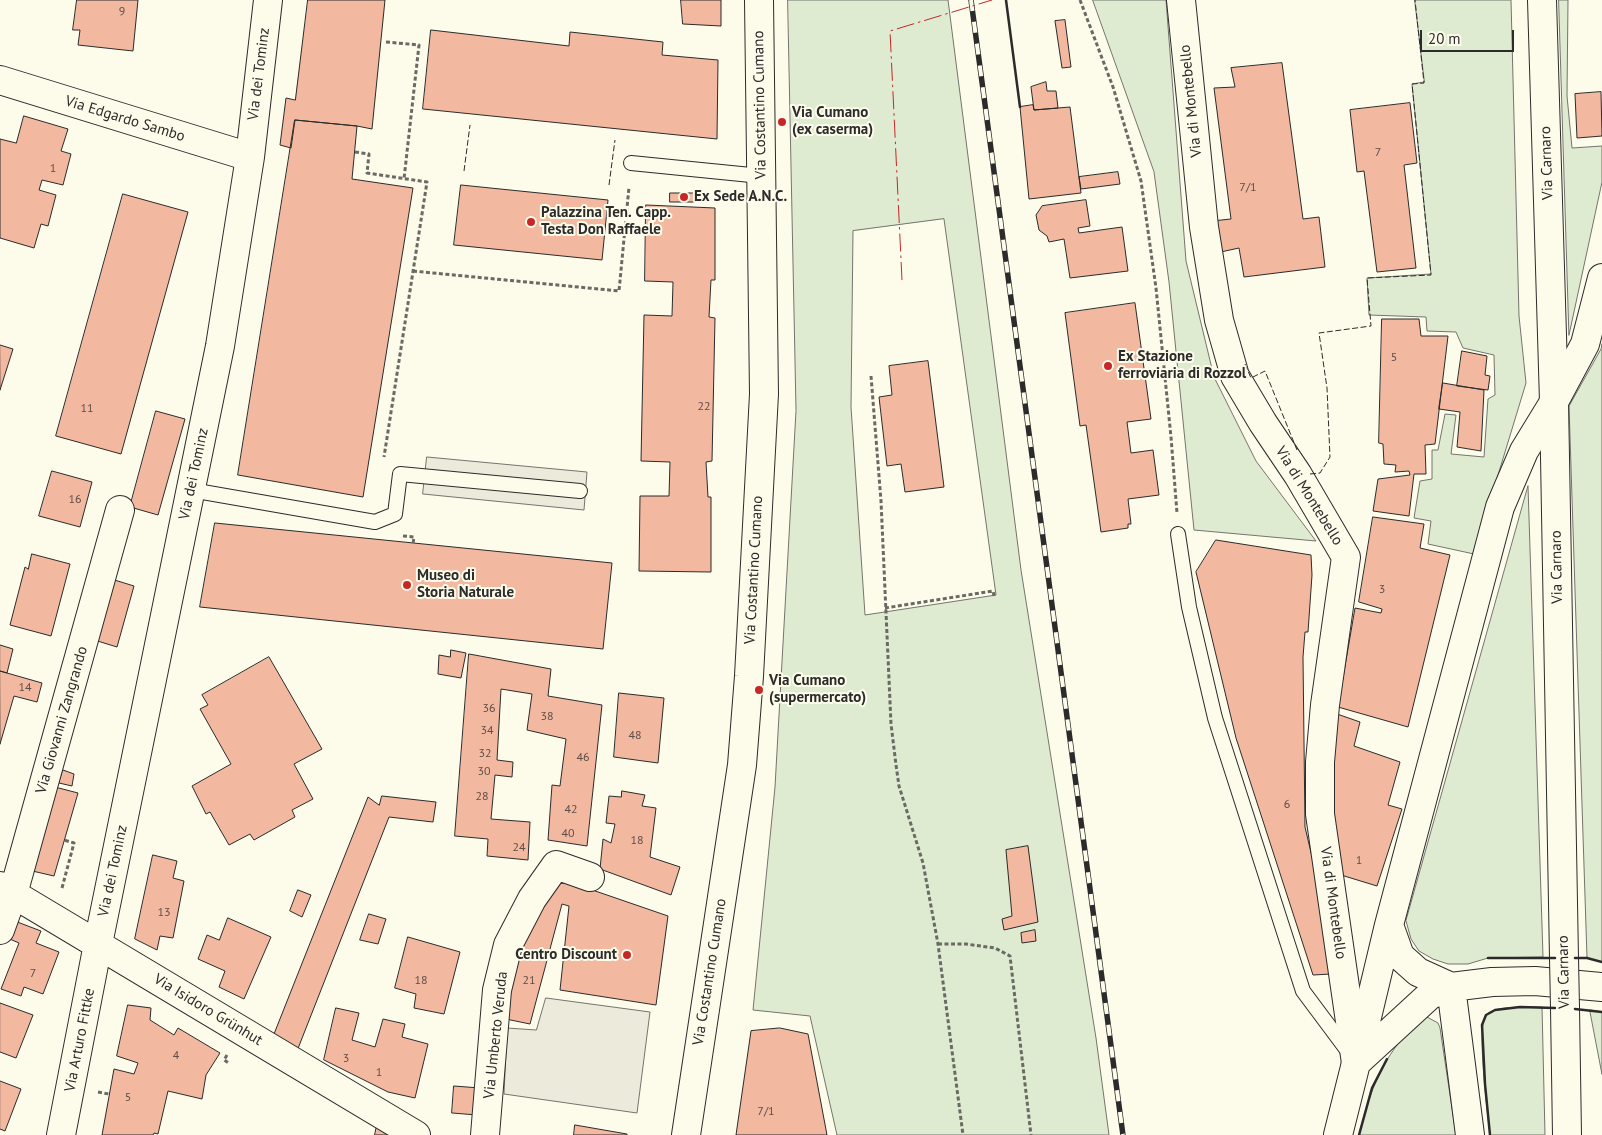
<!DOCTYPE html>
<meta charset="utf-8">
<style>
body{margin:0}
#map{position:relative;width:1602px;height:1135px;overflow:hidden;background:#fdfbea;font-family:"PT Sans",sans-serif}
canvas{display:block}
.scale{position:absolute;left:1420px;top:30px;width:94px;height:22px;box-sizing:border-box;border:2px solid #2b2b2b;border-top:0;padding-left:6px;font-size:15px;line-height:18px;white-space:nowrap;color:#2b2b2b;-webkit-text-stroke:4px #fdfbea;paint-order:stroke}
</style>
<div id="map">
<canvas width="1602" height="1135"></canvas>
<div class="scale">20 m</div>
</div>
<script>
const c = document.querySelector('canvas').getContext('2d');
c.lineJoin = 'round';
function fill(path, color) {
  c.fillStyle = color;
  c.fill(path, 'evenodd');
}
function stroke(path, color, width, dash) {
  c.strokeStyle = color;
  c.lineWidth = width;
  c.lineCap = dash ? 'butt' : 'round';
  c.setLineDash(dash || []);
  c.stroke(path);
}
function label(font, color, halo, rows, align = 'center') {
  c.font = font + ' "PT Sans",sans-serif';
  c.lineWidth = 4;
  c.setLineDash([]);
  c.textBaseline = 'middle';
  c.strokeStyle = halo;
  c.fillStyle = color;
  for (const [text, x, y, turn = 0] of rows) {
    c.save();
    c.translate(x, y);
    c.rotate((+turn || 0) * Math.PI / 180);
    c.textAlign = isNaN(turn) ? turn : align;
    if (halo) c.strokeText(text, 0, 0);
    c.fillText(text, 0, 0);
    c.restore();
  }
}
const green = new Path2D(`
 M788,0H948L1021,570L1096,1038L1109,1135H837L810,1016L753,1010L775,787L796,411ZM944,219L996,595L865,615L851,407L853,231Z
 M1093,0H1166L1186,261L1214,377L1256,461L1316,541L1194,530L1169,282L1154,172Z
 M1415,0H1511L1519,316L1526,383L1474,554L1428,544L1431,521L1414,518L1420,481L1432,479V450H1438L1445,414L1456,415L1451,454L1484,457L1488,399L1495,395L1494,355L1463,348L1456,332L1427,331L1426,317L1369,315L1367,278L1431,274L1412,84L1424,82Z
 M1559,0H1568L1567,96L1572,148L1602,146V182L1569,335Z
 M1602,344V962L1587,958L1569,406L1601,349Z
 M1528,486L1543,957L1488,958L1468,964H1448L1433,959L1419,951L1411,939L1406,921Z
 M1520,1007H1542L1545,1135H1490C1488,1116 1476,1026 1486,1015C1494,1007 1510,1008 1520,1007Z
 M1590,1010L1602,1012V1074Z
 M1427,1017L1438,1023L1440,1028L1456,1135H1359C1368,1097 1381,1060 1409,1031C1415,1025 1419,1018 1427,1017Z`);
const parking = new Path2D(`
 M427,457L587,472L584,510L423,494Z
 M546,998L650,1012L637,1113L504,1094L507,1028L536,1030Z`);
const building = new Path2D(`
 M77,0H138L133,51L78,45L80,30H73Z
 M308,0H385L372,129L357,126L295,120L291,148L280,145L286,98L295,100Z
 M681,0H721V26L683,24Z
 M1065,20L1071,67L1062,68L1055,21Z
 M431,30L569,46L570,32L663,42L662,55L718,60L717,139L423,109Z
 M1282,63L1303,219L1319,217L1325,267L1244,277L1239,248L1216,253L1212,221L1231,219L1214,88L1235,87L1231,68Z
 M1046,82L1047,91H1056L1058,108L1034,110L1031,87Z
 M1601,92L1602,136L1577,138L1575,94Z
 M1410,103L1417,163L1404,165L1416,268L1377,272L1364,171L1357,172L1350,110Z
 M1033,105L1034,110L1070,107L1081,193L1029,199L1020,107Z
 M24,116L68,129L61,151L71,154L63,185L42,180L39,190L56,195L48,226L41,224L34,248L0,238V139L16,143Z
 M295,120L357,126L352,179L413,188L363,497L238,475Z
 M1118,172L1120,184L1081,189L1079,177Z
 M461,185L608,200L602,260L454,245Z
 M670,193H698V202H670Z
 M123,194L188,212L121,454L56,436Z
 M1086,200L1090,226L1078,228L1079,233L1122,227L1128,271L1070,278L1064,239L1049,242L1047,236L1039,230L1036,215L1042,206Z
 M646,205L715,208V280H711L709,317L715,318L712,461L706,462L708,497H711V572L639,571L640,496H669L670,462L641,461L644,315L672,316L673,282L645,281Z
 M1135,303L1151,419L1127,422L1131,453L1153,450L1159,495L1128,499L1131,524H1128V528L1101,532L1086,425L1080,426L1065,313Z
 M1382,319H1419L1421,336H1448L1435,444L1425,445L1426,474H1414L1409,516L1373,511L1378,479L1410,475L1409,471L1395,472L1396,465L1384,464L1383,444L1379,443Z
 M0,345L13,349L0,390Z
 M1462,351L1487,356L1485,375L1490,376L1488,390L1457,386Z
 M928,361L944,487L905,492L901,464L887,466L879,397L892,395L889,366Z
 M1443,383L1484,390L1481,451L1457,447L1460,412L1439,409Z
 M156,411L185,419L158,515L130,507Z
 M52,471L92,482L80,527L39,516Z
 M1373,517L1424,524L1420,548L1450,555L1408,727L1338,707L1355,608L1381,613L1382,609L1359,602Z
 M215,523L612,563L603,649L200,607Z
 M1216,540L1311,555L1312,575L1308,632H1305L1303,657L1305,827L1332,942L1331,974L1313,975L1236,738L1196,572Z
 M32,554L70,564L51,636L10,625L25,567L28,569Z
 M108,578L134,586L117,647L91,639Z
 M0,645L13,649L7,673L0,671Z
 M451,650L466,653L461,678L438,674L439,655L450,657Z
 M469,654L551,669L548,696L602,705L587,846L548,840L552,785L560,786L566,739L527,730L532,694L501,689L497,760L513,762L512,777L495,775L491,819L530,822L528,860L487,856L488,839L455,836Z
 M269,657L322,749L294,764L313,799L292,810L295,817L254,840L250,834L229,845L210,812L206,814L192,786L231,764L200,709L208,705L202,695Z
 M0,671L42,683L37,702L14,696L0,744Z
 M619,693L664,698L658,763L614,757Z
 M1337,714L1360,722L1354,746L1400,762L1388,805L1402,809L1377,886L1341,875L1329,809L1334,772L1333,739Z
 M63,770L74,774L72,786L59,783Z
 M51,786L78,793L54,876L28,870Z
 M622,791L645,795L642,806L656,808L650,857L680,867L671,895L600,869L603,839L611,843L615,824L606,823L609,796L621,797Z
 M382,796L436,802L433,822L389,817L297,1051L274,1034L368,797L379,805Z
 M1028,846L1038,922L1004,930L1002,919L1012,916L1006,850Z
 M153,855L177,861L173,878L184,881L173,938L160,936L157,950L135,939Z
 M572,883L668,916L656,1005L560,990L569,906L562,904L530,1024L501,1018L513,953L553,884Z
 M298,890L311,895L302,917L290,911Z
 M369,914L386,919L378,944L360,940Z
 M228,918L271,937L244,999L219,987L225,971L198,959L207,935L219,940Z
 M12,920L41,931L36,943L59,952L43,994L24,987L21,996L1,989L19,943L5,937Z
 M1035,930L1036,941L1022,943L1021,933Z
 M408,937L460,952L444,1014L414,1008L416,994L395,988Z
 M0,1003L33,1015L16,1058L0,1052Z
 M128,1005L151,1008L150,1020L174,1035L178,1028L220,1053L206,1075L202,1099L168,1091L158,1134L154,1133L153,1135H102L114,1069L134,1074L138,1063L117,1056Z
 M336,1008L359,1013L352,1040L375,1047L383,1019L405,1024L402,1037L428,1044L415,1098L388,1092L324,1060Z
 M780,1028L808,1034L827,1135H736L751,1031Z
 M0,1081L21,1089L5,1131L0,1129Z
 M454,1086L480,1088L477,1115L452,1113Z
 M377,1125L401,1135H375Z
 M575,1125L627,1134V1135H574Z`);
const path = new Path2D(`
 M1080,0L1113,87L1141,181L1156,288L1171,437L1177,513
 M386,42L419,45L404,179
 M355,152L369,154L367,173L427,182L384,457
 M413,271L619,291L629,187
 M871,376L881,501L891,724L896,765L899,786L923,863L938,944L963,1135
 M403,536L414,537L413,544
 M885,608L993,591L994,596
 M62,888L74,843L64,840
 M938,944H966L995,948L1010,956L1031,1135
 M227,1055L224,1060L230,1064
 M98,1092L109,1094`);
const lane = new Path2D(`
 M631,163L761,176
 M191,490L375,522L395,514L400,474L580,491
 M1178,534L1189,607L1215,718L1303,991L1350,1054`);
const street = new Path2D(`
 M1181,0L1204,227L1219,320L1235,376L1263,423L1298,475L1346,557L1325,705L1320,762V814L1356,1063
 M0,80L250,157
 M1554,402L1585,344L1602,278
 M0,886L416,1135
 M0,930L13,894L120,510
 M61,1135L98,944L220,346L250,157L268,0
 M485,1135L497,990L508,945L532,899L556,865L590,877
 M686,1135L742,765L749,676L764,394L759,0`);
const secondary = new Path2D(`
 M1389,925L1400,956L1418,972L1451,987L1470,1135
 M1356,1063L1389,925L1500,507L1524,451L1554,402
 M1338,1135L1356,1063L1430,995L1451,987L1492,982L1535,981L1602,987`);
const primary = new Path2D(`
 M1542,0L1554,402L1564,958
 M1565,1008L1567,1135`);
const rail = new Path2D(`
 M971,0L1123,1135`);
const primaryBridge = new Path2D(`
 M1564,958L1565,1008`);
const fence = new Path2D(`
 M464,171L470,125
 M609,185L615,140
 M1245,364L1251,378L1265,371L1297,450
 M1310,474L1320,473L1330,457L1327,388L1319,333L1371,326L1367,278L1431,275L1412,84L1424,83L1415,0`);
const wall = new Path2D(`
 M1006,0L1020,107
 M1488,958H1555
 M1575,958H1587L1602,962
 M1575,1009L1602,1012
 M1359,1135L1372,1088L1387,1059
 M1490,1135L1485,1084L1482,1025L1486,1015L1495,1010L1520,1007L1555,1008`);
const power = new Path2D(`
 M902,280L890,31L992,0`);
const markers = [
 [782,122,5,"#c62828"],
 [684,197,5,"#c62828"],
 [531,222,5,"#c62828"],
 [1108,366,5,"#c62828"],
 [407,585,5,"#c62828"],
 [759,690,5,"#c62828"],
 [627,955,5,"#c62828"]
];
const numberNames = [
 ["9",122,12],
 ["7",1378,153],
 ["1",53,169],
 ["7/1",1248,188],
 ["5",1394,358],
 ["22",704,407],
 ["11",87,409],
 ["16",75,500],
 ["3",1382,590],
 ["14",25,688],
 ["36",489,709],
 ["38",547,717],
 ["34",487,731],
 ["48",635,736],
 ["32",485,754],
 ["46",583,758],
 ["30",484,772],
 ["28",482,797],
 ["6",1287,805],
 ["42",571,810],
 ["40",568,834],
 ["18",637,841],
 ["24",519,848],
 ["1",1359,861],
 ["13",164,913],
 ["7",33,974],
 ["18",421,981],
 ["21",529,981],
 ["4",176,1056],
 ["3",346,1059],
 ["1",379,1073],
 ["5",128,1098],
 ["7/1",766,1112]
];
const streetNames = [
 ["Via dei Tominz",259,74,-83],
 ["Via di Montebello",1191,101,-96],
 ["Via Costantino Cumano",760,105,-91],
 ["Via Edgardo Sambo",125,119,17],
 ["Via Carnaro",1547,163,-92],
 ["Via dei Tominz",194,474,-78],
 ["Via di Montebello",1309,496,58],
 ["Via Carnaro",1557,567,-91],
 ["Via Costantino Cumano",754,570,-87],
 ["Via Giovanni Zangrando",62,720,-74],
 ["Via dei Tominz",113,871,-78],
 ["Via di Montebello",1333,903,82],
 ["Via Costantino Cumano",710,972,-81],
 ["Via Carnaro",1564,972,-91],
 ["Via Isidoro Grünhut",208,1010,31],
 ["Via Umberto Veruda",496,1035,-84],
 ["Via Arturo Fittke",80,1040,-79]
];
const poiNames = [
 ["Via Cumano",792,113],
 ["(ex caserma)",792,130],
 ["Ex Sede A.N.C.",694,197],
 ["Palazzina Ten. Capp.",541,213],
 ["Testa Don Raffaele",541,230],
 ["Ex Stazione",1118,357],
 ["ferroviaria di Rozzol",1118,374],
 ["Museo di",417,576],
 ["Storia Naturale",417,593],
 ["Via Cumano",769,681],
 ["(supermercato)",769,698],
 ["Centro Discount",617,955,"right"]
];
fill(green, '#deebd1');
stroke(green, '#74746e', 1);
fill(parking, '#eceadb');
stroke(parking, '#74746e', 1);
fill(building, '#f2b8a0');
stroke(building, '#2b2b2b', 1);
stroke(lane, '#2b2b2b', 16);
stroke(street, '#2b2b2b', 30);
stroke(secondary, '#2b2b2b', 30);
stroke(primary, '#2b2b2b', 30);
stroke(path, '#6a6964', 3, [4, 2.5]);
stroke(lane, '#fdfbea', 14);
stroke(street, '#fdfbea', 28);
stroke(secondary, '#fdfbea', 28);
stroke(primary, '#fdfbea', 28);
stroke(rail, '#2b2b2b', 5.5);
stroke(rail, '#fdfbea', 4, [11]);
stroke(primaryBridge, '#2b2b2b', 30, []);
stroke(primaryBridge, '#fdfbea', 28);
stroke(fence, '#2b2b2b', 1, [6, 2.5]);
stroke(wall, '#2b2b2b', 2.5);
stroke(power, '#c62828', 1, [18, 4, 2.5, 4]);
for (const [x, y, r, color] of markers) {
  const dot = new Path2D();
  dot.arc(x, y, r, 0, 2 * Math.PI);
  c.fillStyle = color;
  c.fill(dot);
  stroke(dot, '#fdfbea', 2);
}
label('12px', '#5d4e48', null, numberNames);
label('15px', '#2b2b2b', '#fdfbea', streetNames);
label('bold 15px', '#2b2b2b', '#fdfbea', poiNames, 'left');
</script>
